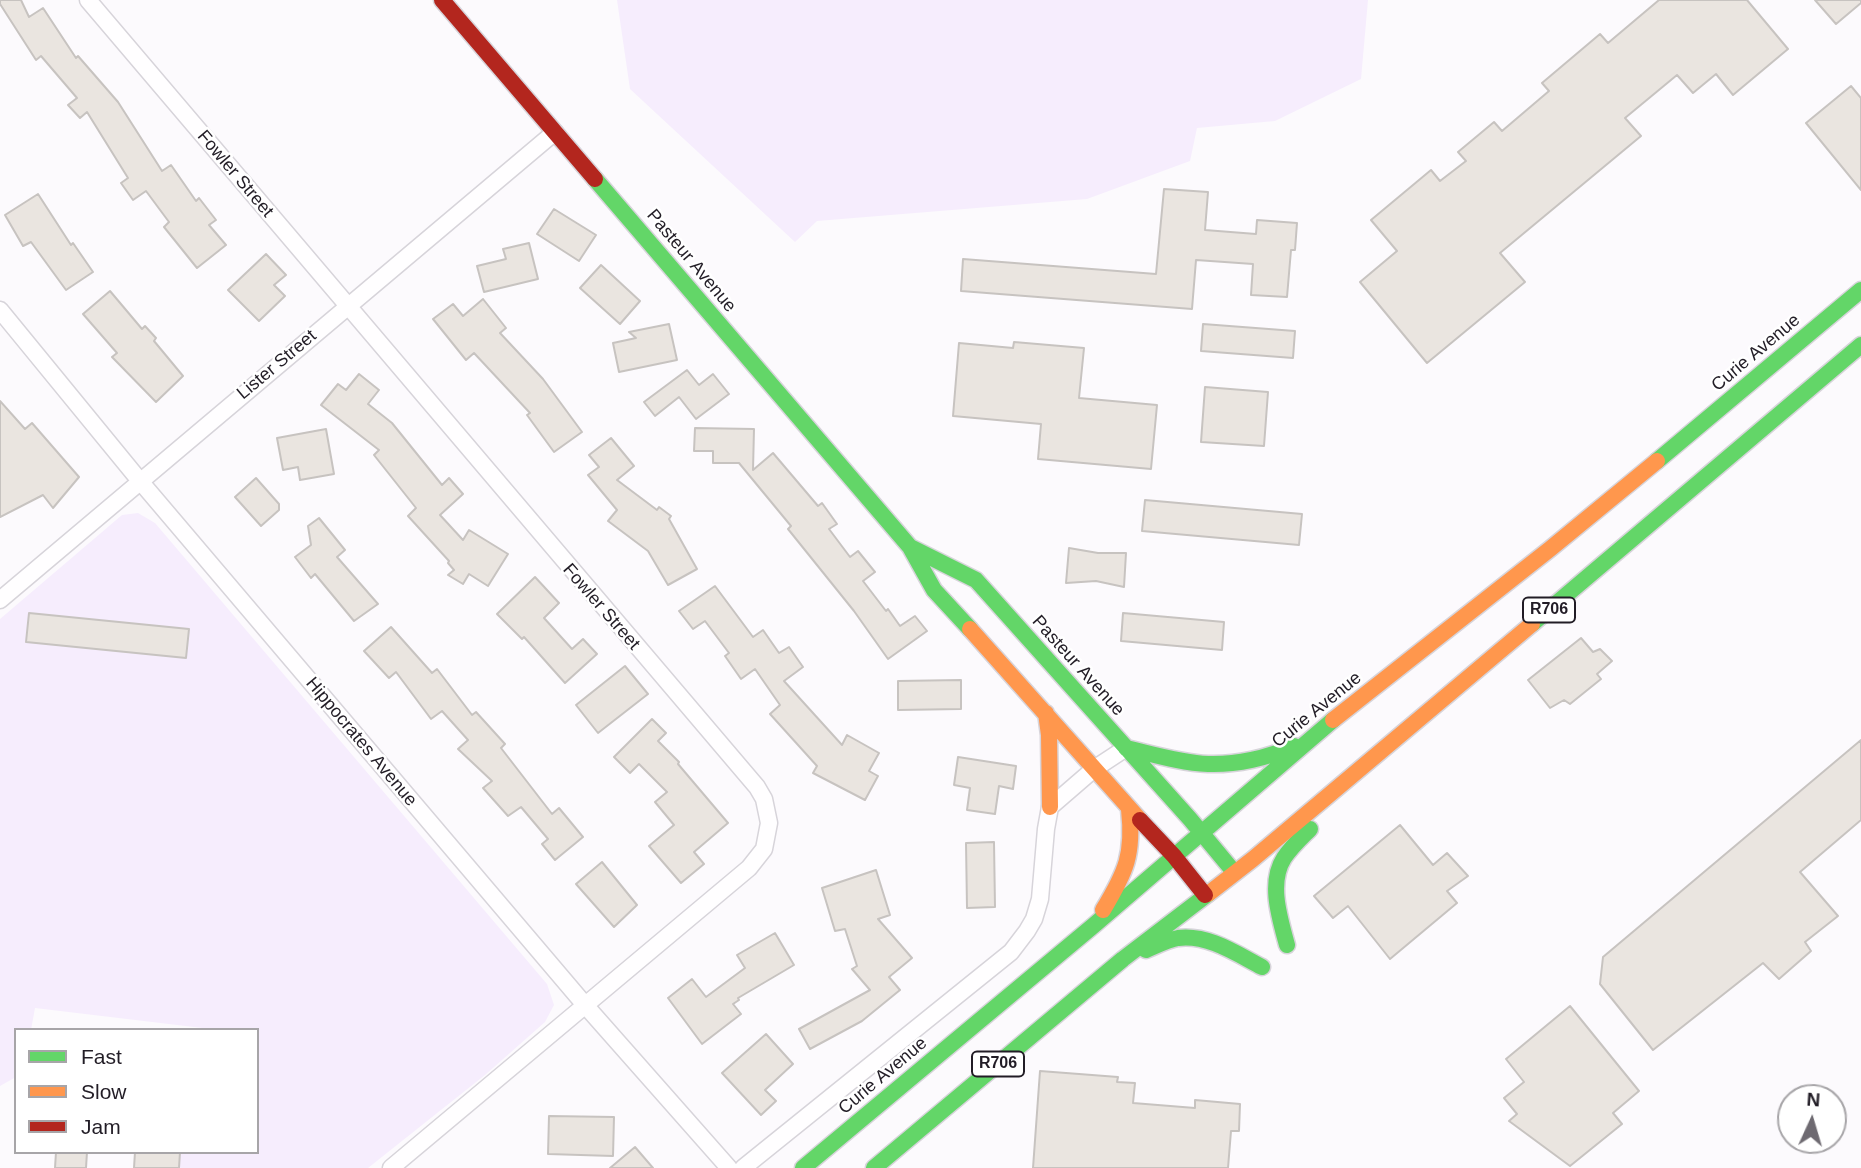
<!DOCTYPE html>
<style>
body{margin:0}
#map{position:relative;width:1861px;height:1168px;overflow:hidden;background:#fcfafd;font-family:Arial,sans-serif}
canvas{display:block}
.legend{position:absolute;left:14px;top:1028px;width:245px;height:126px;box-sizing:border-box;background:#fff;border:2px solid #a7a5a8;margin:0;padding:9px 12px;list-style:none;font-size:21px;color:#221d26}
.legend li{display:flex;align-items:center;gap:14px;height:35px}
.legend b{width:35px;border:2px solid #a7a5a8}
.north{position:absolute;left:1777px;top:1084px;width:70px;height:70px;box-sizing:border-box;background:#fff;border:2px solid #a7a5a8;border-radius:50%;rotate:4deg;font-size:19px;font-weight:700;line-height:28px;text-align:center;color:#221d26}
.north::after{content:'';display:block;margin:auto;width:24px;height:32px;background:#6e6a71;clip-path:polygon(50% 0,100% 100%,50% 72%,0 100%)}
</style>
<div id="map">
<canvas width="1861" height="1168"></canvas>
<ul class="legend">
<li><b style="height:9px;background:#63d668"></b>Fast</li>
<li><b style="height:9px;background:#ff974d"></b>Slow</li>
<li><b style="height:9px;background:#b3261e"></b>Jam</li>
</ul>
<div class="north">N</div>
</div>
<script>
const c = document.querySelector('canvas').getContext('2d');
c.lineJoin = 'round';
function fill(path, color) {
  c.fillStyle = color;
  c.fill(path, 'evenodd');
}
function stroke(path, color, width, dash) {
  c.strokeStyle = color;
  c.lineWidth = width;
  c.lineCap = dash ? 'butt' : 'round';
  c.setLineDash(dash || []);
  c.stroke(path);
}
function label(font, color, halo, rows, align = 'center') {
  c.font = font + ' Arial,sans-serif';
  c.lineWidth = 5;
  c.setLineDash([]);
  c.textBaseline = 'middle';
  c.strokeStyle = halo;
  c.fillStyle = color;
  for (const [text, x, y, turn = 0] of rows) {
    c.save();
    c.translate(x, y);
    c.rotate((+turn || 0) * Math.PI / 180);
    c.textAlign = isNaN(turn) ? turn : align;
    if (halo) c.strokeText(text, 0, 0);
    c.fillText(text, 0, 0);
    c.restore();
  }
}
const green = new Path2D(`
 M617,0H1368L1361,79L1275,121L1197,128L1190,161L1087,199L817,221L795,242L630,89Z
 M138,513L155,523L547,984L554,1005L545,1022L485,1075L368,1168H179L180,1152H257V1030H219L35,1008L31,1030H16V1077L0,1086V619L122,515Z`);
const building = new Path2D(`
 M0,0H21L29,17L43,8L76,58L78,56L118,102L162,171L171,165L196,201L199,198L216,220L209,225L226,245L197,268L164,227L169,222L146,191L133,200L121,183L128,178L87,112L80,118L68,105L77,98L41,56L36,60L0,4Z
 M1659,0H1747L1788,49L1733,95L1716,74L1693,93L1677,75L1625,118L1641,136L1500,253L1525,282L1427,363L1360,282L1397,251L1371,220L1431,170L1440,181L1466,161L1458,152L1494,122L1502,131L1549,91L1542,83L1600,34L1608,43Z
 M1815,0H1861V3L1836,24Z
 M1851,86L1861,98V190L1806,123Z
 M1164,189L1208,192L1205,230L1256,234L1257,220L1297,223L1295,250H1291L1287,297L1251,295L1253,264L1196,260L1192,309L961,291L963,259L1156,274Z
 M38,194L71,245L73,243L93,272L66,290L31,242L23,246L5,215Z
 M554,209L596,235L579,261L537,234Z
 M529,243L538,279L484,292L477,266L506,259L503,249Z
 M266,254L286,275L274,285L285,296L259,321L228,290Z
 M601,265L640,301L620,324L580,288Z
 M110,291L142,329L145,326L156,338L154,341L183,376L156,402L112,357L117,353L83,314Z
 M483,299L506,328L500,333L543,379L582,432L554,452L527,415L530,413L474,353L466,360L433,319L453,304L463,316Z
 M669,324L677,360L619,372L613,343L636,338L629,332Z
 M1203,324L1295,331L1293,358L1201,351Z
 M1014,342L1084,348L1079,398L1157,405L1151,469L1038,459L1041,424L953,416L959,343L1013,348Z
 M687,370L699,385L713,374L729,394L696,419L679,397L655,416L644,402Z
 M359,374L379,390L368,404L392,423L442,485L449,478L463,494L440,515L463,540L469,530L508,554L488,586L469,574L463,584L448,575L454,570L448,563L449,561L408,516L416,508L374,455L379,450L321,405L338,384L346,390Z
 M1205,387L1268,392L1264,446L1201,442Z
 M0,401L25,429L32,423L79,477L53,508L43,495L0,517Z
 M695,428L754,429L753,470L773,453L818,506L822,503L837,524L829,529L850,557L858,551L875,572L863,581L886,611L888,609L900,626L915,616L927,631L888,659L854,611L788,529L791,526L739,463H713V451H694Z
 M326,429L334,474L300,480L298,467L283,470L277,438Z
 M611,438L634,466L617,480L657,510L659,507L671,516L669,519L697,569L668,585L648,551L608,521L617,510L588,475L599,467L589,455Z
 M256,478L279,504V510L261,526L235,497Z
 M1145,500L1302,514L1299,545L1142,531Z
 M319,518L345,550L337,557L378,604L354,621L315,574L311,578L295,557L311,545L308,526Z
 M1069,548L1098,553H1126L1124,587L1096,581L1066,583Z
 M535,577L559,603L544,618L572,649L583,639L597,654L565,683L524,637L522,639L497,614Z
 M715,586L753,637L763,630L779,653L789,647L803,667L784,681L842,745L847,735L879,753L869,771L878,776L865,800L813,773L817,766L770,714L780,705L755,669L741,679L725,656L729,653L705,621L693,629L679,611Z
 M29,613L189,629L186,658L26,642Z
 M1123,613L1224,622L1222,650L1121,641Z
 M391,627L432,673L437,669L472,715L476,712L505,744L501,748L552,814L559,808L583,837L555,860L542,844L548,839L521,807L508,816L483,788L492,781L458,749L468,740L442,711L431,719L396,672L389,678L364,651Z
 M1581,638L1593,652L1600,649L1612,661L1597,674L1601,679L1570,704L1564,700L1550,708L1528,680Z
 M625,666L648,694L598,733L576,705Z
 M961,680V709L898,710V681Z
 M652,719L666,733L658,741L679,762L678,764L728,823L694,852L704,864L681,883L649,846L674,825L655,802L667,792L639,764L630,773L614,757Z
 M1861,740V820L1800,872L1838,916L1805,942L1811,951L1779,979L1763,963L1653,1050L1600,984L1603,957Z
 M958,757L1016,766L1013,789L999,786L995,814L967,810L970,788L954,785Z
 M1400,825L1433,865L1447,853L1468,876L1447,891L1457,903L1390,959L1348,906L1333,918L1314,896Z
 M994,842L995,907L967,908L966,843Z
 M602,862L637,905L614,927L576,884Z
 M876,870L890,915L878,919L912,958L889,977L900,990L862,1021L810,1049L799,1029L870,990L852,969L857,966L845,929L835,931L822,888Z
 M775,933L794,965L738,998L739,1000L733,1004L741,1014L702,1044L668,998L692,979L706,997L745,968L737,955Z
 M1570,1006L1639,1091L1613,1113L1622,1124L1570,1166L1509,1121L1517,1114L1504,1098L1524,1082L1506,1059Z
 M766,1034L793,1064L765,1090L776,1101L761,1115L722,1073Z
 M1040,1071L1118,1077L1117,1082L1135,1083L1133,1103L1195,1108V1100L1240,1104L1239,1131H1231L1228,1168H1033Z
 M549,1116L614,1117L613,1156L548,1154Z
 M635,1147L653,1168H610Z
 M56,1152H87L86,1168H55Z
 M135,1152H180L179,1168H134Z`);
const street = new Path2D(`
 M88,0L757,787L764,799L769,823L764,849L749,868L391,1168
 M0,310L140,481L585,1005L729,1168
 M0,600L555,132
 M743,1168L1011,952L1027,931L1034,919L1040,899L1046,829L1050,807L1094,769L1126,748`);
const fast = new Path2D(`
 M595,179L910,547L934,590L970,629
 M1657,461L1861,290
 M910,547L976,580L1190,819L1234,872
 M1532,624L1861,345
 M1126,748C1152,754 1181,763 1208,764C1236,765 1268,758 1294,746
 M1287,945C1280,919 1268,883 1284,858C1291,847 1301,838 1310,829
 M1146,950C1156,946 1167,940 1178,938C1208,934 1237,954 1262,967
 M803,1168L1093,926L1333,720
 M874,1168L1123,959L1208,894`);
const slow = new Path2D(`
 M970,629L1140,820
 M1046,713L1049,735L1050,807
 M1333,720L1550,549L1657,461
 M1208,894L1253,859L1532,624
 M1103,910C1126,872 1134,854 1129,809`);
const jam = new Path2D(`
 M442,0L595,179
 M1140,820L1174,856L1205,895`);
const shields = [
 [1549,610,52],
 [998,1064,52]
];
const shieldNames = [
 ["R706",1549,610],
 ["R706",998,1064]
];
const streetNames = [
 ["Fowler Street",235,174,50],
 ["Pasteur Avenue",691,261,50],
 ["Curie Avenue",1756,353,-40],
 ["Lister Street",277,365,-40],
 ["Fowler Street",601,607,49],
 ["Pasteur Avenue",1078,666,48],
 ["Curie Avenue",1317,710,-39],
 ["Hippocrates Avenue",361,742,50],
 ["Curie Avenue",883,1076,-40]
];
fill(green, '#f6edfd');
fill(building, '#eae5e0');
stroke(building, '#c7c3c0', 2);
stroke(street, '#d7d4da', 19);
stroke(fast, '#d7d4da', 19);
stroke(slow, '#d7d4da', 19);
stroke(jam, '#d7d4da', 19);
stroke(street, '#fffeff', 16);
stroke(fast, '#63d668', 16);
stroke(slow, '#ff974d', 16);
stroke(jam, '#b3261e', 16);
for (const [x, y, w] of shields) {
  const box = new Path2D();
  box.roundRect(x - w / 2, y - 12.5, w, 25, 5);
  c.fillStyle = '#fff';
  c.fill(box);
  stroke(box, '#221d26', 2);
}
label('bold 16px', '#221d26', null, shieldNames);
label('18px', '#221d26', '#fff', streetNames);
</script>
